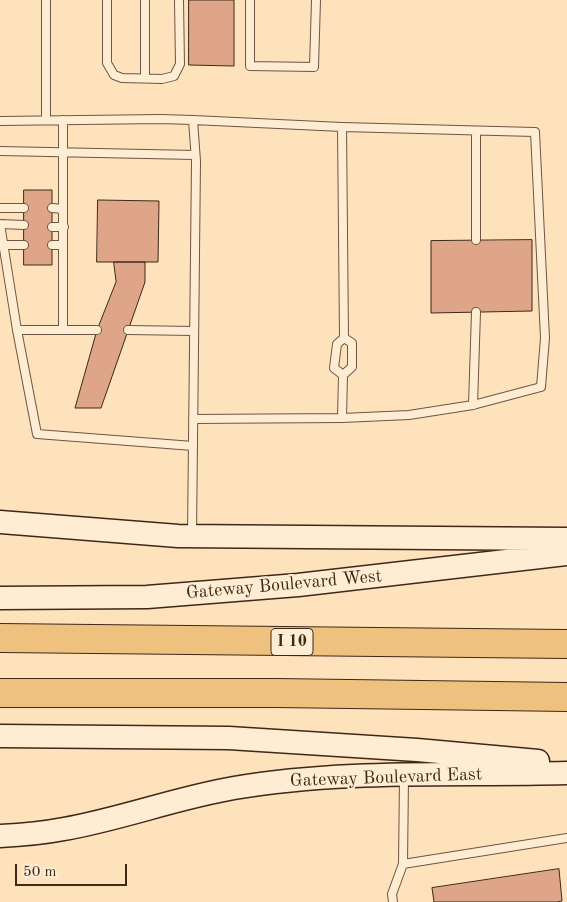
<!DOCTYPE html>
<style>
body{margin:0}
#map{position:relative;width:567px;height:902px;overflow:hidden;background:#fde2bc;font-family:"Old Standard TT",serif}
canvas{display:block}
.scale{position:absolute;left:15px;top:864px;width:112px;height:22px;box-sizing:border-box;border:2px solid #3d2819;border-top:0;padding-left:6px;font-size:15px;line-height:18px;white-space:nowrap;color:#3d2819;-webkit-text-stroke:4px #feecd3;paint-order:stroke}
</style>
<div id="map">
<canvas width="567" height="902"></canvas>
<div class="scale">50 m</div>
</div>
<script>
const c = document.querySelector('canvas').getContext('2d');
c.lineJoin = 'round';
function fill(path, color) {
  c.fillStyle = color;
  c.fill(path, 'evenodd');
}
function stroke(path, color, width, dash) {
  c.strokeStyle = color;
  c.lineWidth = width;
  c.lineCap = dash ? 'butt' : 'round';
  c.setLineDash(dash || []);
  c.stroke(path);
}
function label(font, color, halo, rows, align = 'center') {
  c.font = font + ' "Old Standard TT",serif';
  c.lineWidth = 4.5;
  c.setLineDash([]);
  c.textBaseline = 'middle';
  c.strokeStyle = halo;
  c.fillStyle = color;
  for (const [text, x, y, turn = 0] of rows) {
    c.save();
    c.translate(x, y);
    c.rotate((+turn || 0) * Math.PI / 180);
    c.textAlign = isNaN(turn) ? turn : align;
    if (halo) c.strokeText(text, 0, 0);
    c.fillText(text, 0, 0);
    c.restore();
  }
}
const building = new Path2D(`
 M189,0H234V66L189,65Z
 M24,190H52V265H24Z
 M98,200L159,201L158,262H97Z
 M532,240V311L431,313V241Z
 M114,262H145V282L101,408H75L97,330L116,282Z
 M559,869L562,901L557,902H434L432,888Z`);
const lane = new Path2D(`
 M46,0V120
 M107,0V63L114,75L122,78L162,79L174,76L180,64L179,0
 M250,0V66L314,67L316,0
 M145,78V0
 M63,120V330
 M193,120L342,127L535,132L545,338L541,387L473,405L409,415L342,418L193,419
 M0,121L161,119L193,120L196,161L192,534
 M342,127L344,338
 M0,151L195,155
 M0,208H24
 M52,208L63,209
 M0,224L17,330L37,434L193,446
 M0,224L24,225
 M52,227H64
 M476,240V131
 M3,245H24
 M52,245H63
 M17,330H97
 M128,330L194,331
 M343,375L334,368L337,344L344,338
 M473,405L476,312
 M342,418L343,375L352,367V343L344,338
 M404,777L403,864L567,838
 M393,902L392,894L403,864`);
const secondary = new Path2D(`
 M0,522L178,536L567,539
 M0,598L147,597L298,585L567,554
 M0,736L229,738L417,750L538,761
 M0,836C21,835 43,833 64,829C121,819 176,798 234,788C343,769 456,776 567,773`);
const highway = new Path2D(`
 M0,638L567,644
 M0,693H277L567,697`);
const shields = [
 [292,642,42]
];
const shieldNames = [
 ["I 10",292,642]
];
const streetNames = [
 ["Gateway Boulevard West",284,585,-5],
 ["Gateway Boulevard East",386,778,-2]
];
fill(building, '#dfa588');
stroke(building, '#3d2819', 1);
stroke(lane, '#6d5642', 10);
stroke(secondary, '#3d2819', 25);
stroke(highway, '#3d2819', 30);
stroke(lane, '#feecd3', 8);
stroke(secondary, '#feecd3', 22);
stroke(highway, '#eec17e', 28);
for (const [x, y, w] of shields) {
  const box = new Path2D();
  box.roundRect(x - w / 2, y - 13.5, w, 27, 4);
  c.fillStyle = '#feecd3';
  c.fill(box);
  stroke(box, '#3d2819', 1);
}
label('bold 16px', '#3d2819', null, shieldNames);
label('18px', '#3d2819', '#feecd3', streetNames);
</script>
